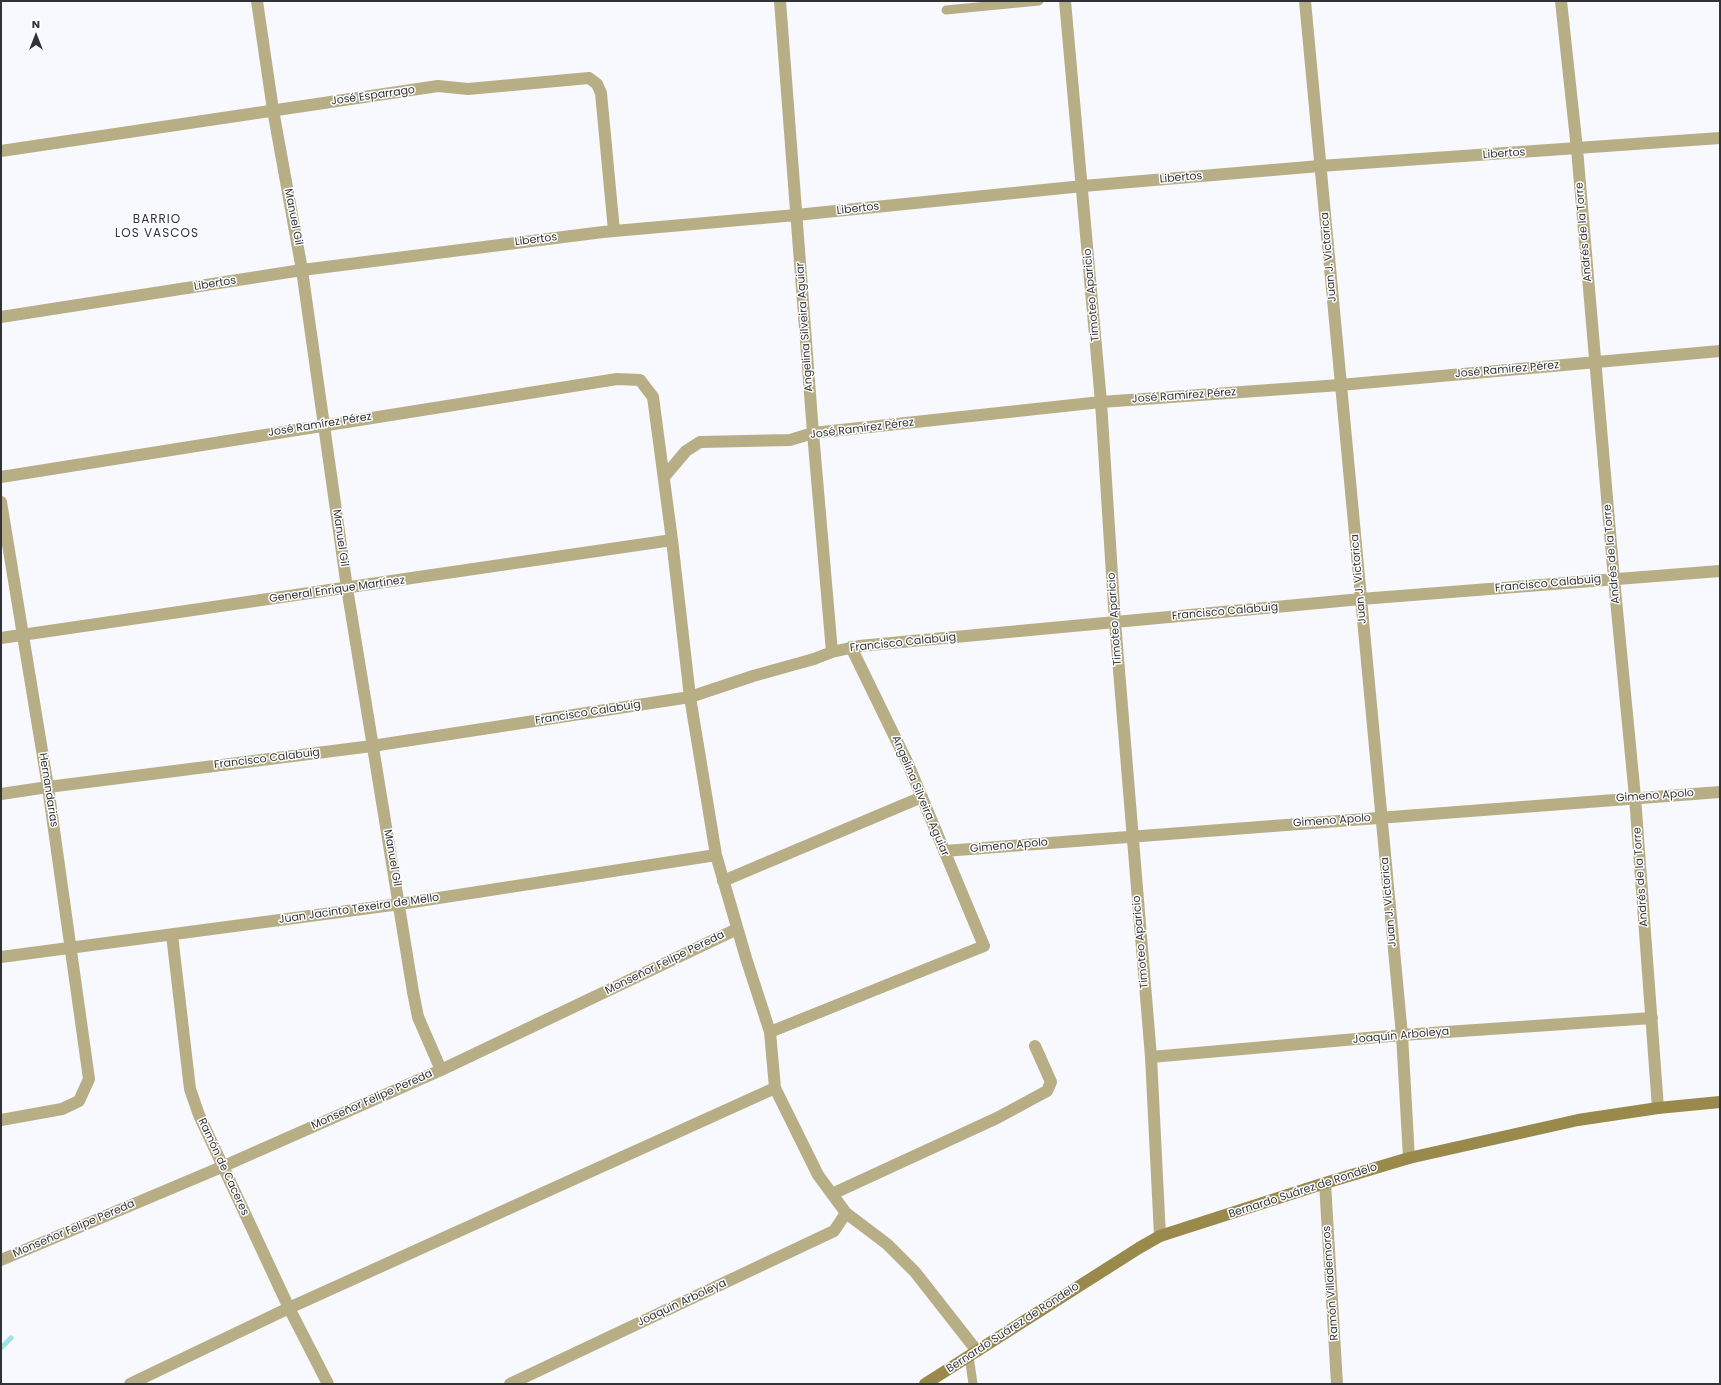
<!DOCTYPE html>
<meta charset="utf-8">
<style>
body{margin:0}
#map{position:relative;width:1721px;height:1385px;overflow:hidden;background:#f7f9ff;font-family:Poppins,sans-serif}
canvas{display:block}
.frame{position:absolute;inset:0;border:2px solid #323336;pointer-events:none}
.north{position:absolute;left:16px;top:16px;width:40px;height:40px;-webkit-text-stroke:3px #fff;paint-order:stroke;rotate:0deg;font-size:11px;font-weight:700;line-height:16px;text-align:center;color:#323336}
.north::after{content:'';display:block;margin:auto;width:14px;height:18px;background:#323336;clip-path:polygon(50% 0,100% 100%,50% 72%,0 100%)}
</style>
<div id="map">
<canvas width="1721" height="1385"></canvas>
<div class="frame"></div>
<div class="north">N</div>
</div>
<script>
const c = document.querySelector('canvas').getContext('2d');
c.lineJoin = 'round';
function stroke(path, color, width, dash) {
  c.strokeStyle = color;
  c.lineWidth = width;
  c.lineCap = dash ? 'butt' : 'round';
  c.setLineDash(dash || []);
  c.stroke(path);
}
function label(font, color, halo, rows, align = 'center') {
  c.font = font + ' Poppins,sans-serif';
  c.lineWidth = 3;
  c.setLineDash([]);
  c.textBaseline = 'middle';
  c.strokeStyle = halo;
  c.fillStyle = color;
  for (const [text, x, y, turn = 0] of rows) {
    c.save();
    c.translate(x, y);
    c.rotate((+turn || 0) * Math.PI / 180);
    c.textAlign = isNaN(turn) ? turn : align;
    if (halo) c.strokeText(text, 0, 0);
    c.fillText(text, 0, 0);
    c.restore();
  }
}
const stream = new Path2D(`
 M1,1348L11,1338`);
const lane = new Path2D(`
 M946,10L1039,1
 M969,1356L973,1384`);
const street = new Path2D(`
 M257,1L273,110L302,270L347,588L413,992L418,1017L441,1070
 M780,1L813,433L832,652
 M1065,1L1101,402L1115,622L1151,1057L1160,1236
 M1305,1L1402,1035L1409,1158
 M1561,1L1577,149L1614,579L1635,797L1658,1108
 M1,151L438,86L468,89L589,78L597,84L601,93L614,231
 M1,317L302,270L603,232L796,215L1083,186L1320,166L1720,138
 M1,477L617,379L640,380L653,397L672,540L690,697L716,855L746,958L770,1032L775,1088L818,1175L846,1213L887,1244L915,1272L977,1351
 M664,477L686,451L700,442L790,440L813,433L1101,402L1340,385L1720,351
 M1,502L48,787L89,1079L79,1101L62,1109L1,1120
 M1,638L672,540
 M1,794L48,787L372,746L690,697L753,676L814,659L832,652L859,646L1361,599L1720,571
 M944,851L1720,792
 M723,881L922,797
 M172,935L190,1089L199,1115L289,1308L328,1384
 M1,957L400,904L716,855
 M770,1032L984,946L908,764L851,647
 M1151,1057L1402,1035L1652,1018
 M1325,1183L1337,1384
 M832,1194L997,1118L1047,1091L1051,1082L1035,1046
 M1,1260L224,1166L441,1070L737,929
 M130,1384L289,1308L775,1088
 M510,1384L834,1231L846,1213`);
const secondary = new Path2D(`
 M925,1384L1139,1248L1160,1236L1325,1183L1409,1158L1578,1120L1658,1108L1720,1102`);
const streetNames = [
 ["José Esparrago",373,96,-8],
 ["Libertos",1504,154,-4],
 ["Libertos",1181,178,-5],
 ["Libertos",858,209,-6],
 ["Manuel Gil",293,217,79],
 ["Andrés de la Torre",1584,232,-95],
 ["Libertos",536,240,-7],
 ["Juan J. Victorica",1329,257,-95],
 ["Libertos",215,284,-9],
 ["Timoteo Aparicio",1092,295,-95],
 ["Angelina Silveira Aguiar",805,327,-94],
 ["José Ramírez Pérez",1507,370,-5],
 ["José Ramírez Pérez",1184,396,-4],
 ["José Ramírez Pérez",320,425,-9],
 ["José Ramírez Pérez",862,429,-7],
 ["Manuel Gil",340,538,82],
 ["Andrés de la Torre",1612,554,-95],
 ["Juan J. Victorica",1359,579,-95],
 ["Francisco Calabuig",1548,584,-5],
 ["General Enrique Martínez",337,590,-8],
 ["Francisco Calabuig",1225,612,-5],
 ["Timoteo Aparicio",1115,619,-94],
 ["Francisco Calabuig",903,643,-6],
 ["Francisco Calabuig",588,713,-9],
 ["Francisco Calabuig",267,759,-7],
 ["Hernandarias",48,790,81],
 ["Angelina Silveira Aguiar",920,796,67],
 ["Gimeno Apolo",1655,796,-4],
 ["Gimeno Apolo",1332,821,-4],
 ["Gimeno Apolo",1009,846,-5],
 ["Manuel Gil",392,858,80],
 ["Andrés de la Torre",1641,877,-94],
 ["Juan J. Victorica",1389,902,-95],
 ["Juan Jacinto Texeira de Mello",359,909,-8],
 ["Timoteo Aparicio",1141,942,-95],
 ["Monseñor Felipe Pereda",665,963,-26],
 ["Joaquín Arboleya",1401,1036,-5],
 ["Monseñor Felipe Pereda",372,1100,-24],
 ["Ramón de Caceres",223,1167,65],
 ["Bernardo Suárez de Rondelo",1303,1191,-18],
 ["Monseñor Felipe Pereda",74,1229,-23],
 ["Ramón Villademoros",1331,1283,-94],
 ["Joaquín Arboleya",682,1303,-25],
 ["Bernardo Suárez de Rondelo",1013,1328,-33]
];
const neighbourhoodNames = [
 ["BARRIO",157,220],
 ["LOS VASCOS",157,234]
];
stroke(stream, '#a2e2e3', 5);
stroke(lane, '#b8ae86', 9);
stroke(street, '#b8ae86', 12);
stroke(secondary, '#99894b', 12);
label('11px', '#323336', '#fff', streetNames);
c.letterSpacing = '1px';
label('12px', '#323336', '#fff', neighbourhoodNames);
c.letterSpacing = '0px';
</script>
